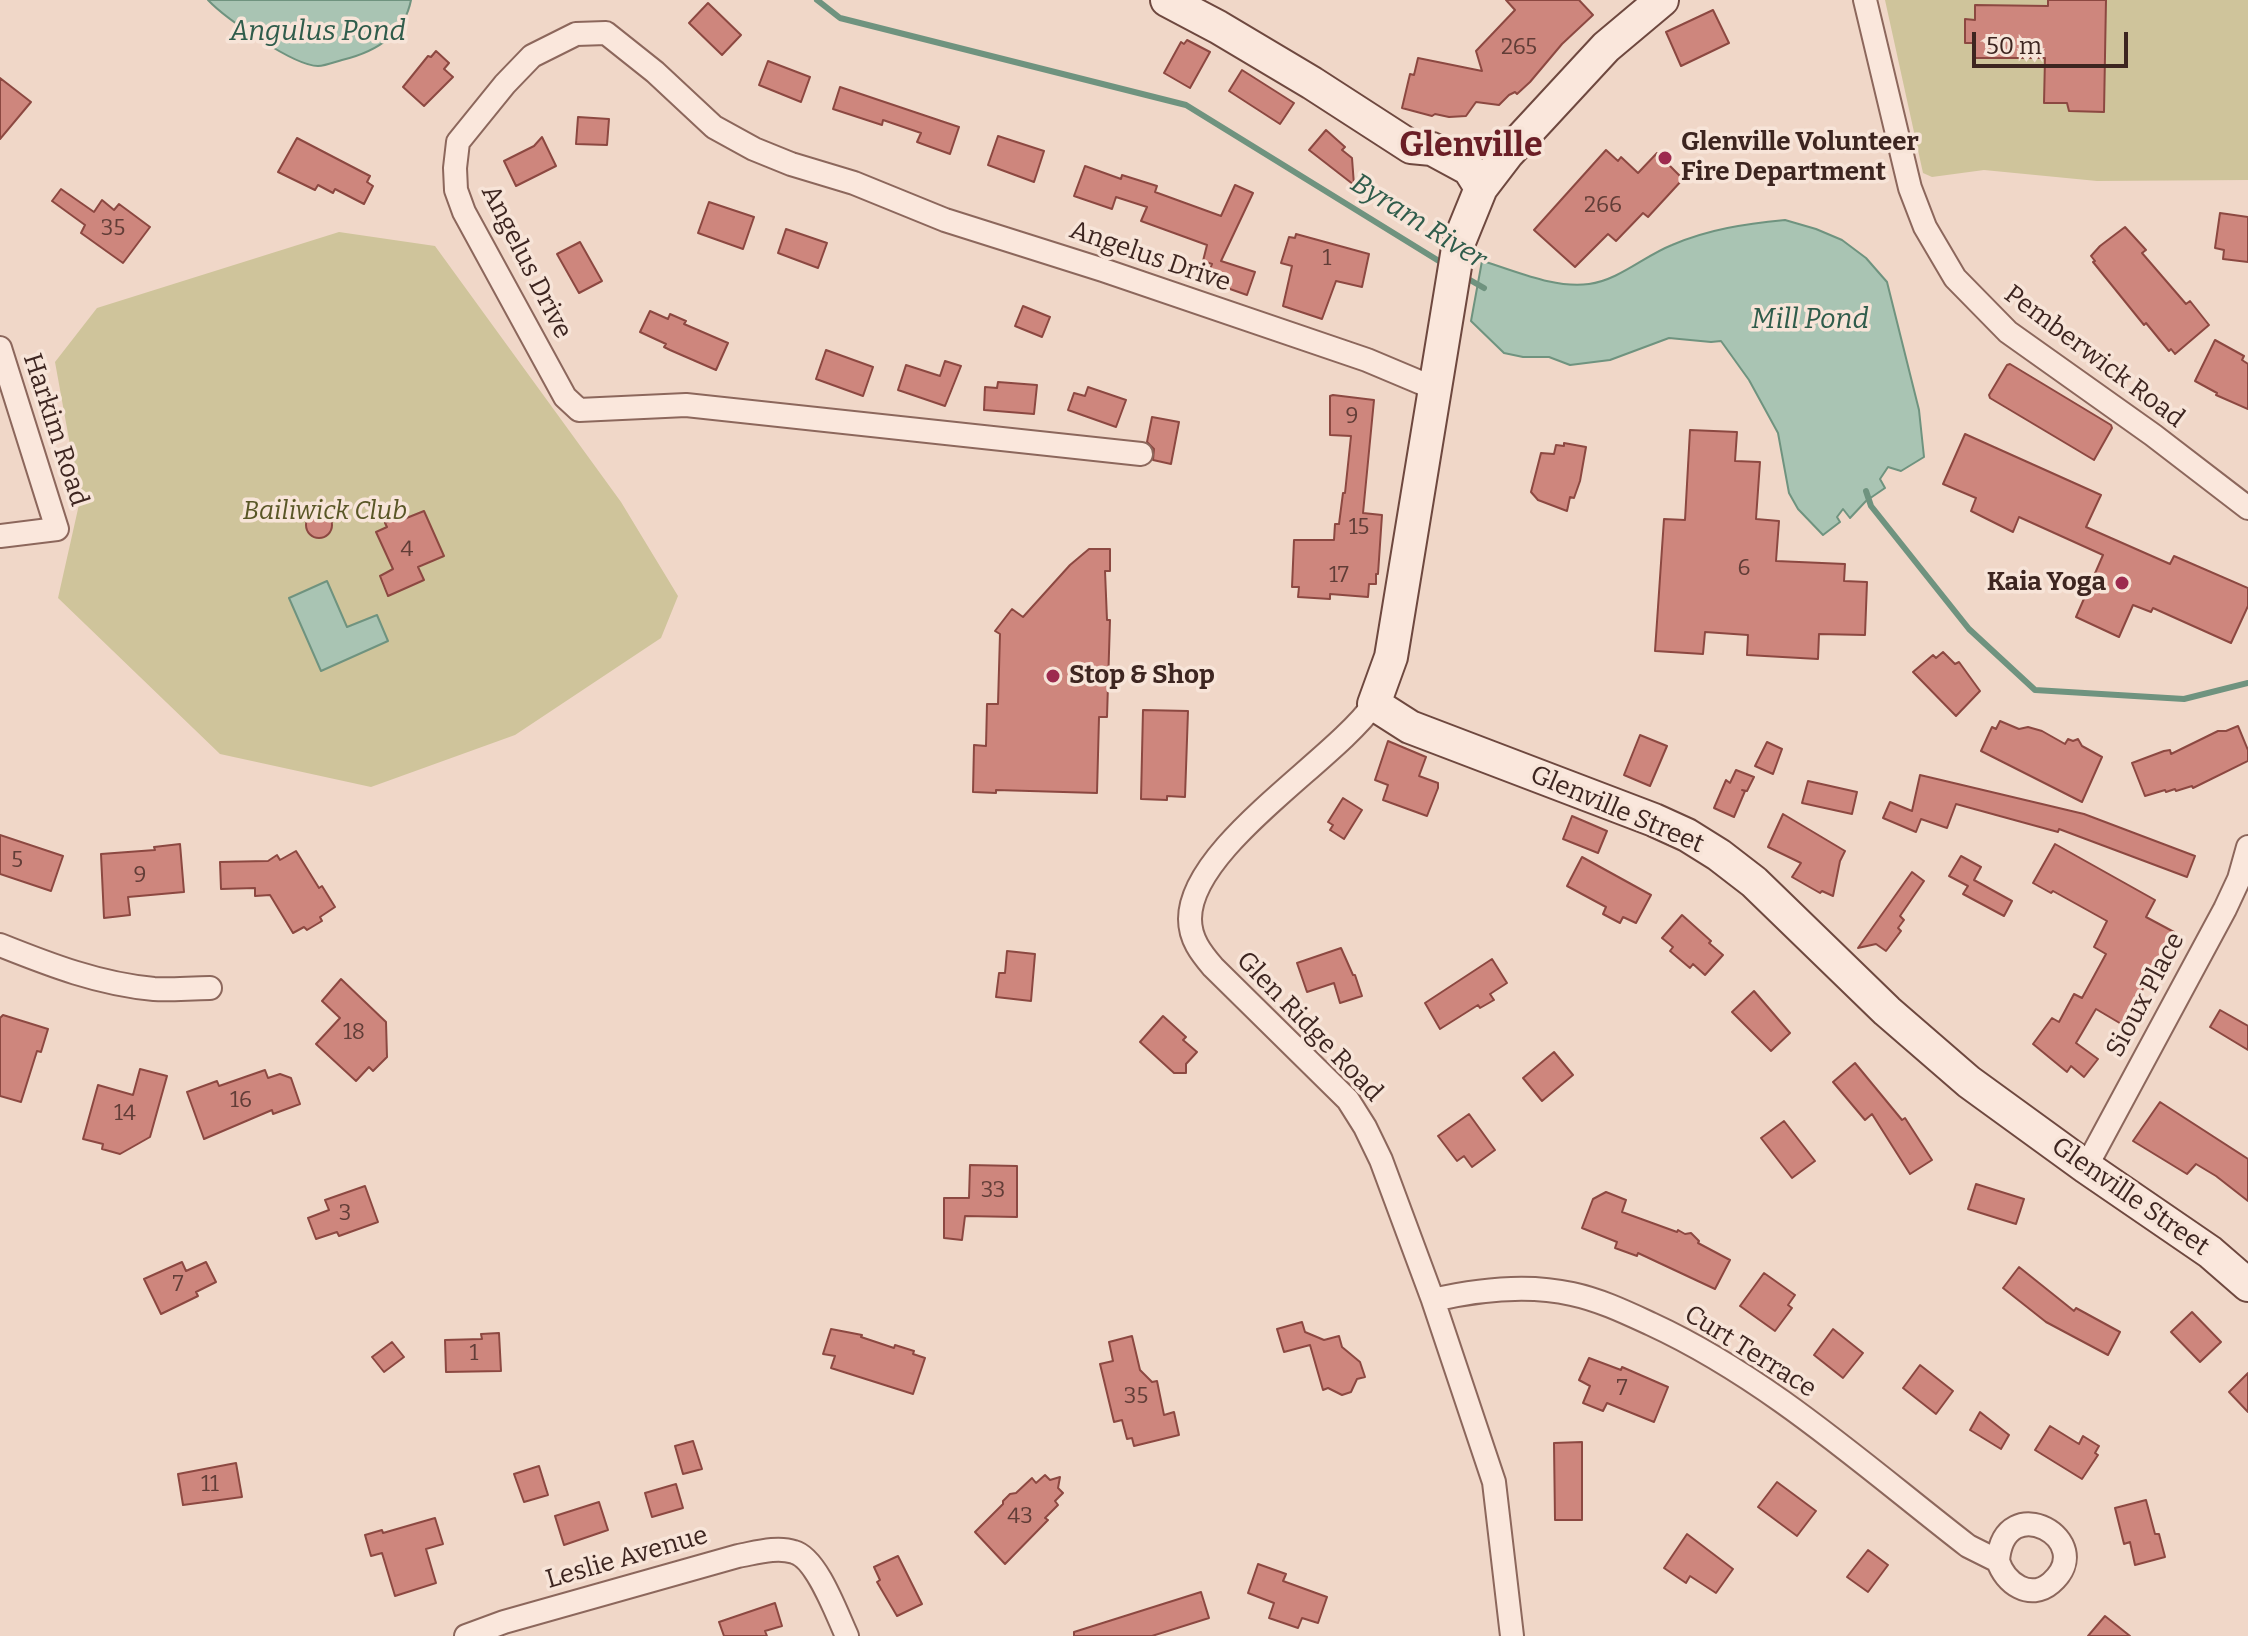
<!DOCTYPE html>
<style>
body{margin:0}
#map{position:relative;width:2248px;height:1636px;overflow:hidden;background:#f0d7c8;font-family:Bitter,serif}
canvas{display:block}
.scale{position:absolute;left:1972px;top:32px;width:156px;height:36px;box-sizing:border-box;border:4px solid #3d2520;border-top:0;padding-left:10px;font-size:24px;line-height:28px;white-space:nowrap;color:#3d2520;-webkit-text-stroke:6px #f7e4d8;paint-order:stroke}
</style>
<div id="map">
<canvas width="2248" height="1636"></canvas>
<div class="scale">50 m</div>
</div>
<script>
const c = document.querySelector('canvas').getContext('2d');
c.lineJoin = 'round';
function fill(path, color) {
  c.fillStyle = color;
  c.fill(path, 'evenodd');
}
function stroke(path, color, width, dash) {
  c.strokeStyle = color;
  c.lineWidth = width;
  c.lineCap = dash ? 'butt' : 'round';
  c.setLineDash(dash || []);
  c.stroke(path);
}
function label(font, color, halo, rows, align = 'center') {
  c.font = font + ' Bitter,serif';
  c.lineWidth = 7;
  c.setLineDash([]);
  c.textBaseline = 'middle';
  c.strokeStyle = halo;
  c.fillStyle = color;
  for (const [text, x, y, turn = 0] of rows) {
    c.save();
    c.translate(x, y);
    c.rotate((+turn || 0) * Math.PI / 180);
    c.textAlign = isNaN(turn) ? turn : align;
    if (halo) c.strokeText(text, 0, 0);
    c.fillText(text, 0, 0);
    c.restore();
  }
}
const green = new Path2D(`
 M1885,0H2248V180L2097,181L1984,170L1932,177L1923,173Z
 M339,232L435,246L621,502L678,596L661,638L515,735L371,787L220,754L58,598L80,500L55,362L97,308Z`);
const water = new Path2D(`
 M208,0H411C404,36 375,52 342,60C335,62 325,66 318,66C294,66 225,18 208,0Z
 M1785,220L1816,229L1842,240L1866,258L1887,282L1919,410L1924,457L1901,471L1888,467L1880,479L1885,488L1866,501L1850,518L1843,509L1837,517L1840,522L1823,535L1798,509L1789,493L1778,433L1749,380L1721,341L1711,342L1669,338L1610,360L1570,365L1549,357H1523L1504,353L1471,321L1482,261C1514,270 1554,289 1589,284C1619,280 1644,256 1672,245C1709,229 1745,224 1785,220Z
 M327,581L347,627L377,615L388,641L321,671L289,598Z`);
const stream = new Path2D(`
 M817,0L840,18L1186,105L1447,266
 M1463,276L1484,288
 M1866,491L1871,506L1969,629L2035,690L2184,699L2248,683`);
const building = new Path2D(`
 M1506,0H1579L1593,15L1562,44L1530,82L1517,94L1515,92L1509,95L1499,105L1476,102L1466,116L1449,117L1435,114L1432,116L1402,108L1410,74L1414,75L1418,58L1482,71L1476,51L1515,10Z
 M2048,0H2106L2104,112L2069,111L2067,103H2044L2045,58H1974V43H1965V19L1975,20V5L2048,6Z
 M708,3L741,35L722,55L689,23Z
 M1713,10L1729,43L1681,66L1666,32Z
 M1187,40L1210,52L1190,88L1164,73L1181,42L1184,44Z
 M436,51L449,63L444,69L453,77L424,106L403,87L428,56L431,57Z
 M768,61L810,77L801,102L759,85Z
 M1242,70L1294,103L1280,124L1229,91Z
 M0,78L31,102L0,139Z
 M840,87L959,127L950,154L917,142L921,133L883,120L882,125L833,109Z
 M578,117L609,119L607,145L576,144Z
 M1326,130L1345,147L1342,150L1352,158L1354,185L1309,150Z
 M998,136L1044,151L1034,182L988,165Z
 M542,137L556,166L516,186L504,161L534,146Z
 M297,138L370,176L367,182L373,186L364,204L335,189L333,193L318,185L315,190L278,172Z
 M1606,150L1618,161L1621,157L1638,173L1657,153L1683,179L1648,217L1643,213L1616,241L1608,234L1575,267L1534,230Z
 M1085,166L1121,179L1122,175L1157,186L1155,192L1221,216L1235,185L1253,193L1221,261L1255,272L1247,295L1213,283L1215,278L1208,275L1212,264L1203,261L1207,245L1141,221L1147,207L1116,197L1112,209L1074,196Z
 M61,189L94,212L102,200L114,210L119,204L150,227L123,263L81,233L85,225L52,201Z
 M709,202L754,217L743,249L698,233Z
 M2220,213L2248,217V262L2223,259L2224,250L2215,248Z
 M2125,227L2146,250L2142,253L2186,304L2190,301L2209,325L2175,354L2171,349L2169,351L2146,323L2144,325L2093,262L2095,261L2091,256L2100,246Z
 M786,229L827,243L818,268L778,253Z
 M1296,234L1369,254L1362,287L1336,281L1322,319L1283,306L1292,266L1281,263L1289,237L1295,238Z
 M580,242L602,281L579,293L557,254Z
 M1023,306L1050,317L1042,337L1015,326Z
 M650,311L668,319L670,314L686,321L684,324L728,343L716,370L670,350L664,347L666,344L640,332Z
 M2215,340L2244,356L2242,360L2248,364V409L2216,395L2217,393L2195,381Z
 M826,350L873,367L863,396L816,379Z
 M945,361L961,366L945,406L898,390L906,365L940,376Z
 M2010,364L2111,425L2112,428L2094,460L1990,398L1989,395L2007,365Z
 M998,382L1037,385L1034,414L984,410L985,387L997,388Z
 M1088,387L1126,400L1116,427L1068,410L1074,393L1085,396Z
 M1333,395L1374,400L1363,513L1382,515L1378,574H1376V584H1369L1368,597L1330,594V599L1298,597L1299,587H1292L1294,540H1334L1335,524H1339L1343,493H1345L1351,436L1330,435V396Z
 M1152,417L1179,422L1171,464L1153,460L1154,449L1147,442Z
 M1690,430L1737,432L1735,461L1760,462L1756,519L1779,521L1776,561L1845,564L1844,581L1867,582L1865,635L1819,634L1818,659L1747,655L1748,635L1705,632L1703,654L1655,651L1664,519L1685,520Z
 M1965,434L2101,495L2086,527L2170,564L2174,556L2248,588V606L2231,643L2153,608L2151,612L2133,605L2119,637L2076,617L2103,555L2019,517L2013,532L1971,511L1976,498L1943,484Z
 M1564,443L1586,447L1580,481L1574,498L1570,497L1567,511L1538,500L1531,492L1541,453L1554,454L1556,445L1564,446Z
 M424,511L444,556L418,567L424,580L388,596L380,576L393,569L376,532L387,527L385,523L402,515L404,519Z
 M306 525a13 13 0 1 1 26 0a13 13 0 1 1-26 0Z
 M1089,549H1110V571H1105L1107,620H1110L1107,717H1099L1097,793L996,790V793L973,792L974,745L986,746L987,704H998L1000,634L995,631L1012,609L1023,617L1070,565Z
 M1943,652L1955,664L1959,662L1980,691L1956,716L1913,672L1933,655L1936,658Z
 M1143,710L1188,711L1185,797L1167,796V800L1141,799Z
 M2000,721L2019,729L2028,727L2042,731L2065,744L2068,739L2073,741L2078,739L2082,746L2102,757L2082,802L1981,751L1992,727L1996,729Z
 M2238,726L2248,750V761L2193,788L2192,786L2176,791L2175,789L2166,792L2165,790L2145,796L2132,763L2164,751L2170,750L2171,754L2218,731H2226Z
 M1640,735L1667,746L1650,786L1624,775Z
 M1388,741L1426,757L1419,776L1438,783V788L1427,816L1383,800L1388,785L1375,780Z
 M1767,742L1782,749L1773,774L1755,766Z
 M1736,770L1754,777L1747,791L1742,790L1745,791L1734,817L1714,808L1726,780L1730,783Z
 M1920,775L2084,814L2195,856L2187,877L2059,829L2058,832L1956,804L1947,828L1921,819L1916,832L1883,818L1890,802L1912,811Z
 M1808,781L1857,792L1852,814L1802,803Z
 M1343,798L1362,810L1344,839L1330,830L1333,825L1328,822Z
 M1783,814L1845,851L1840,861L1833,896L1822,891L1820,893L1792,877L1801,863L1768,847Z
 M1572,816L1607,831L1598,853L1563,839Z
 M0,835L63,856L51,891L0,874Z
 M180,844L184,892L128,897L130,915L104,918L101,854L155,850L154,847Z
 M2055,844L2155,900L2146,917L2174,932L2123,1025L2096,1009L2076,1043L2098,1059L2084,1077L2071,1066L2067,1072L2033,1044L2052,1018L2059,1022L2074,994L2082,998L2106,954L2094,947L2107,921L2053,891L2051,893L2033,883Z
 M296,851L319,888L322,886L335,907L320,917L322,921L307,930L304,927L293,933L270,895L255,896V888L221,889L220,862L268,861L277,855L280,860Z
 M1961,856L1981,867L1974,880L2012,901L2004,916L1963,894L1968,886L1949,876Z
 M1582,857L1651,895L1636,923L1623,917L1620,923L1603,914L1606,907L1567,886Z
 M1912,872L1924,881L1900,916L1904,920L1898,928L1901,931L1886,951L1876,944L1858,948Z
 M1682,915L1711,941L1709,943L1723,955L1705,975L1693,964L1690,968L1670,951L1673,947L1662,938Z
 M1341,948L1353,975H1355L1362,996L1340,1003L1334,983L1307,992L1297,963Z
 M1007,951L1035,954L1031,1001L996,997L999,973H1005Z
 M1492,959L1507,983L1490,994L1494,1000L1480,1008L1478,1005L1440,1029L1425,1003Z
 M341,979L386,1022L387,1057L373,1071L369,1067L356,1081L316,1044L340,1018L322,1001Z
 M1754,991L1790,1033L1771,1051L1732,1012Z
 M2220,1010L2248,1026V1050L2210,1027Z
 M3,1015L48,1029L41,1052L37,1051L21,1102L0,1096V1018Z
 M1163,1016L1186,1037L1183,1040L1197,1052L1186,1064V1073H1174L1140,1042Z
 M1554,1052L1573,1075L1542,1101L1523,1078Z
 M1855,1063L1902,1120L1905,1118L1932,1160L1910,1174L1872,1114L1865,1120L1833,1082Z
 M140,1069L167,1076L150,1137L120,1154L102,1149L103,1144L83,1139L98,1085L133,1095Z
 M265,1070L268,1078L280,1074L291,1078L300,1104L273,1114L272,1110L204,1139L187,1092L217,1081L219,1086Z
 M2160,1102L2248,1159V1201L2216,1176L2196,1164L2187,1174L2133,1141Z
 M1469,1114L1495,1150L1472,1167L1464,1156L1457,1161L1438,1136Z
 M1784,1121L1815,1161L1792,1178L1761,1138Z
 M970,1165L1017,1166V1217L965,1216L962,1240L944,1238V1198H969Z
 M1976,1184L2024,1199L2016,1224L1968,1209Z
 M365,1186L378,1222L339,1236L337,1232L316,1239L308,1218L329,1210L325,1200Z
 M1606,1192L1626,1200L1622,1212L1677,1232L1678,1230L1685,1234L1691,1233L1699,1241L1698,1243L1730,1260L1715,1289L1638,1253L1637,1256L1615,1248L1617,1242L1582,1228L1593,1199Z
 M182,1262L186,1271L206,1262L216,1282L196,1292L198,1296L161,1314L144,1279Z
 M2019,1267L2074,1311L2076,1308L2120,1332L2108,1355L2046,1322L2003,1288Z
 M1764,1273L1795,1295L1788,1305L1792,1308L1775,1331L1740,1306Z
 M2192,1312L2221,1342L2200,1362L2171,1332Z
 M1302,1322L1305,1332L1324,1340L1339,1336L1342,1347L1360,1362L1365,1377L1357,1379L1351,1392L1342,1395L1328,1388L1323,1390L1310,1345L1284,1352L1277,1329Z
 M831,1329L862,1335L861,1337L894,1348L895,1345L914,1351L913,1354L925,1358L913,1394L831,1368L835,1356L823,1354Z
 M1833,1329L1863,1353L1843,1378L1814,1355Z
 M499,1333L501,1371L446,1372L445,1340L482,1339L481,1334Z
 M1132,1336L1140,1370L1152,1382L1157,1381L1164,1415L1174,1412L1179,1435L1134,1446L1132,1438L1127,1439L1122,1420L1114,1422L1100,1364L1113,1361L1109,1342Z
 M392,1342L404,1357L384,1372L372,1357Z
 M1589,1358L1621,1370L1622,1367L1668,1387L1654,1422L1607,1403L1603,1411L1583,1403L1590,1386L1579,1380Z
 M1920,1365L1953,1391L1936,1414L1903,1388Z
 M2248,1373V1412L2229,1392Z
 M1980,1412L2009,1435L2001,1449L1970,1430Z
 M2050,1426L2079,1444L2083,1436L2099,1446L2095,1453L2098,1455L2082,1479L2035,1450Z
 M693,1441L702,1469L683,1474L675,1446Z
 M1582,1442V1520H1555L1554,1443Z
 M236,1463L242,1497L183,1505L178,1474Z
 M539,1466L548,1495L524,1502L514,1474Z
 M1045,1475L1050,1480L1060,1477L1058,1488L1063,1493L1055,1501L1058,1505L1045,1518L1048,1520L1005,1564L975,1532L1003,1504V1501L1010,1494L1016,1493L1032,1478L1036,1483Z
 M1777,1482L1816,1511L1797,1536L1758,1507Z
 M676,1484L683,1508L652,1517L645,1493Z
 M2146,1500L2155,1534H2159L2165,1557L2135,1565L2130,1542L2124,1544L2115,1508Z
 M599,1502L608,1530L564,1545L555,1516Z
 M435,1518L443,1544L426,1549L436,1583L395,1596L382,1553L371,1556L365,1535L382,1530L383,1533Z
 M1687,1534L1733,1569L1716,1593L1690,1576L1686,1583L1664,1568Z
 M1868,1550L1888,1565L1868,1592L1847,1577Z
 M898,1556L922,1604L897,1616L877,1582L880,1580L874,1567Z
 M1258,1564L1286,1574L1283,1581L1327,1597L1318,1623L1302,1618L1298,1628L1269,1618L1274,1603L1248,1593Z
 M1201,1592L1209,1618L1152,1636H1074V1632Z
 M775,1603L782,1626L765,1631L767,1636H724L719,1622Z
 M2105,1616L2130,1636H2088Z`);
const street = new Path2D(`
 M1865,0L1910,188L1925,227L1955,278L2008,332L2153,435L2248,508
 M0,348L57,529L0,536
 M1141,454L686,405L579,410L565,397L464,212L456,190L455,168L458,142L505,84L532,56L576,34L606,33L655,72L714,127L754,149L791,164L854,183L945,220L1103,270L1367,360L1436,389
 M1374,704C1334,761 1190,847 1190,919C1190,939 1201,953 1213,967L1348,1100L1365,1127L1381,1160L1433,1300L1494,1482L1512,1636
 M0,945C50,965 99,984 154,989C172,990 191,988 210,988
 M2086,1167L2225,909L2239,879L2248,847
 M1433,1300C1476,1290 1528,1284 1572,1294C1600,1300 1625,1312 1651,1324C1768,1378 1866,1467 1968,1546L1998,1561C2005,1583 2030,1601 2051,1583C2100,1541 2004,1487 1998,1561
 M466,1636L504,1622L738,1556C755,1553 777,1546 794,1552C817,1558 837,1615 847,1636`);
const secondary = new Path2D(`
 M1167,0L1218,27L1312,83L1411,147L1432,149L1469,169L1481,188
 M1662,0L1606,47L1507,154L1481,188L1459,242L1391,657L1374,704L1410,727L1654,820L1687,835L1719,855L1754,882L1887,1011L1969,1082L2086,1167L2210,1252L2248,1285`);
const markers = [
 [1665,158,8,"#9d2b4f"],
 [2122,583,8,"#9d2b4f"],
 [1053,676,8,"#9d2b4f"]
];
const numberNames = [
 ["265",1519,48],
 ["266",1603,206],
 ["35",113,229],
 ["1",1327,259],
 ["9",1352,417],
 ["15",1359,528],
 ["4",407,550],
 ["6",1744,569],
 ["17",1339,576],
 ["5",17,861],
 ["9",140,876],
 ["18",354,1033],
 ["16",241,1101],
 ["14",125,1114],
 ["33",993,1191],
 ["3",345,1214],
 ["7",178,1285],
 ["1",474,1354],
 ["7",1622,1389],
 ["35",1136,1397],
 ["11",210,1485],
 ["43",1020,1517]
];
const poiNames = [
 ["Glenville Volunteer",1681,143],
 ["Fire Department",1681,173],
 ["Kaia Yoga",2106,583,"right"],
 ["Stop & Shop",1069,676]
];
const streetNames = [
 ["Angelus Drive",1150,257,19],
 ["Angelus Drive",526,262,63],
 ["Pemberwick Road",2094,357,37],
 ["Harkim Road",55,430,72],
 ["Glenville Street",1617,810,23],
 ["Sioux Place",2146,995,-62],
 ["Glen Ridge Road",1309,1027,46],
 ["Glenville Street",2130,1197,35],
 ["Curt Terrace",1750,1352,32],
 ["Leslie Avenue",627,1558,-16]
];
const parkNames = [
 ["Bailiwick Club",325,512]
];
const waterNames = [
 ["Angulus Pond",318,32],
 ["Byram River",1418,222,32],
 ["Mill Pond",1810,320]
];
const districtNames = [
 ["Glenville",1471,147]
];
fill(green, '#cfc49b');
fill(water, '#a9c4b3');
stroke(water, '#6f937f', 2);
stroke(stream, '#6f937f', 6);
fill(building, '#ce867d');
stroke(building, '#8c4841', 2);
stroke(street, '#8c675c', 26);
stroke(secondary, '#6e483f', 36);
stroke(street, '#fae7dc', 22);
stroke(secondary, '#fae7dc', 32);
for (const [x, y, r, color] of markers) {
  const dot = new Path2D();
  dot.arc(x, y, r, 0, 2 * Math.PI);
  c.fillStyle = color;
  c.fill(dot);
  stroke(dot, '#f7e4d8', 3);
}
label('22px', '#613d37', null, numberNames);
label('bold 26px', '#3d2520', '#f7e4d8', poiNames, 'left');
label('26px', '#3d2520', '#f7e4d8', streetNames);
label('italic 26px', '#595626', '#f7e4d8', parkNames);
label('italic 28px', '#2f5c4b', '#f7e4d8', waterNames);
label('bold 34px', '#6a1e26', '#f7e4d8', districtNames);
</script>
